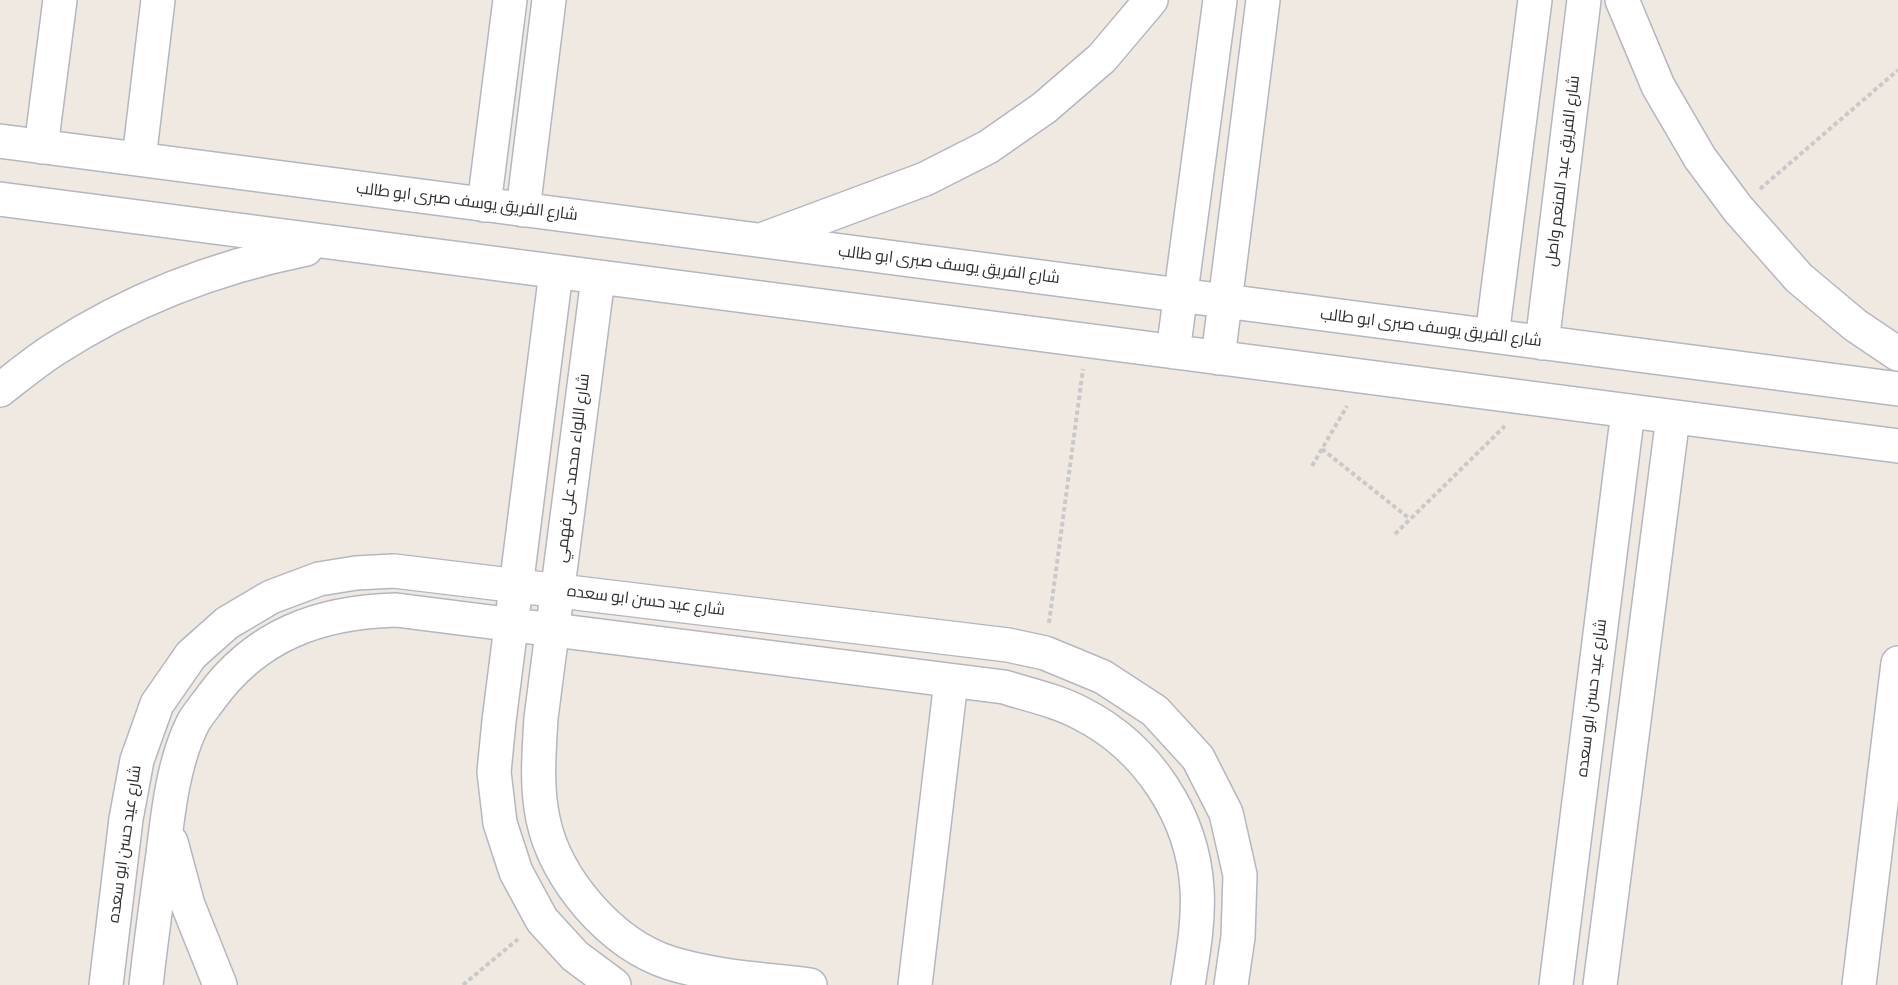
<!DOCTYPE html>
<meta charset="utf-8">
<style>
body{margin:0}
canvas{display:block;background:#efe9e1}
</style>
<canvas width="1898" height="985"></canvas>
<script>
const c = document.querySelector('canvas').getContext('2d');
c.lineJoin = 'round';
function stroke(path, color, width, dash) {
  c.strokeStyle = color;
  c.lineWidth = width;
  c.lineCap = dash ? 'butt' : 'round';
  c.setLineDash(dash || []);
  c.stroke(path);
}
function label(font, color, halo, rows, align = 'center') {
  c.font = font + ' Manrope,Cairo,sans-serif';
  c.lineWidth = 4.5;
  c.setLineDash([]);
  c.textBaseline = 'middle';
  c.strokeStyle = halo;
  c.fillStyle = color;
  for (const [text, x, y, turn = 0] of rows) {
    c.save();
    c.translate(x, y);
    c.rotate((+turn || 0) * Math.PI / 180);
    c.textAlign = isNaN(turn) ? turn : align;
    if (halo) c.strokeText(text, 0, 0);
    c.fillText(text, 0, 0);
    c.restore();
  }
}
const path = new Path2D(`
 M1760,189L1898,70
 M1322,449L1410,519
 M1312,466L1347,406
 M1395,534L1505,426
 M1049,623L1083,369
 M463,985L518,939`);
const minor = new Path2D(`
 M1622,0L1658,86L1700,158L1738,209L1799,278L1855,325L1898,354
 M0,141L1898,389
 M41,147L60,0
 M139,159L158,0
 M0,199L1898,446
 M484,205L510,0
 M523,210L549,0
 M761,240L925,179L988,147L1044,108L1102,58L1151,0
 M556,272L499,721L494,772L500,823L516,872L542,920L575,956L614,985
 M598,278L541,718C539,752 536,786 543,819C555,879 611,944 670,963C715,977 764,979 810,985
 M1492,336L1535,0
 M1542,343L1584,0
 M1173,352L1220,0
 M1218,358L1263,0
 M0,390C18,376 36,361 55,349C132,299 217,267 306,249
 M171,842L188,905L220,985
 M106,985L126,819L137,760L157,704L191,655L227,623L271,597L319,579L356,573L394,571L1008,645L1045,653L1103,677L1155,711L1198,758L1226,813L1240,875L1238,937L1231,985
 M146,985C151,941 157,897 163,854C168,811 174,759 194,721C199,713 205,706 210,699C256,635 319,612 396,610L1004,687C1030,695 1058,701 1082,714C1147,747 1193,816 1197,889C1199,921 1193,954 1188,985
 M915,985L951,681
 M1556,985L1628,411
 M1600,985L1673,417
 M1859,985L1898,663`);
const streetNames = [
 ["شارع الفريق عبد المنعم واصل",1563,171,-83],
 ["شارع الفريق يوسف صبرى ابو طالب",467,202,7],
 ["شارع الفريق يوسف صبرى ابو طالب",949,265,7],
 ["شارع الفريق يوسف صبرى ابو طالب",1431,328,7],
 ["شارع اللواء محمد على فهمي",573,468,-83],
 ["شارع عيد حسن ابو سعده",646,601,7],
 ["شارع عيد حسن ابو سعده",1592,698,-83],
 ["شارع عيد حسن ابو سعده",125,844,-82]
];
stroke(minor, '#b4b7c1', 36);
stroke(path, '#c9c9c9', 4, [4.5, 3]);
stroke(minor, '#fff', 33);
label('16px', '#2e2e2e', '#fff', streetNames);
</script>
